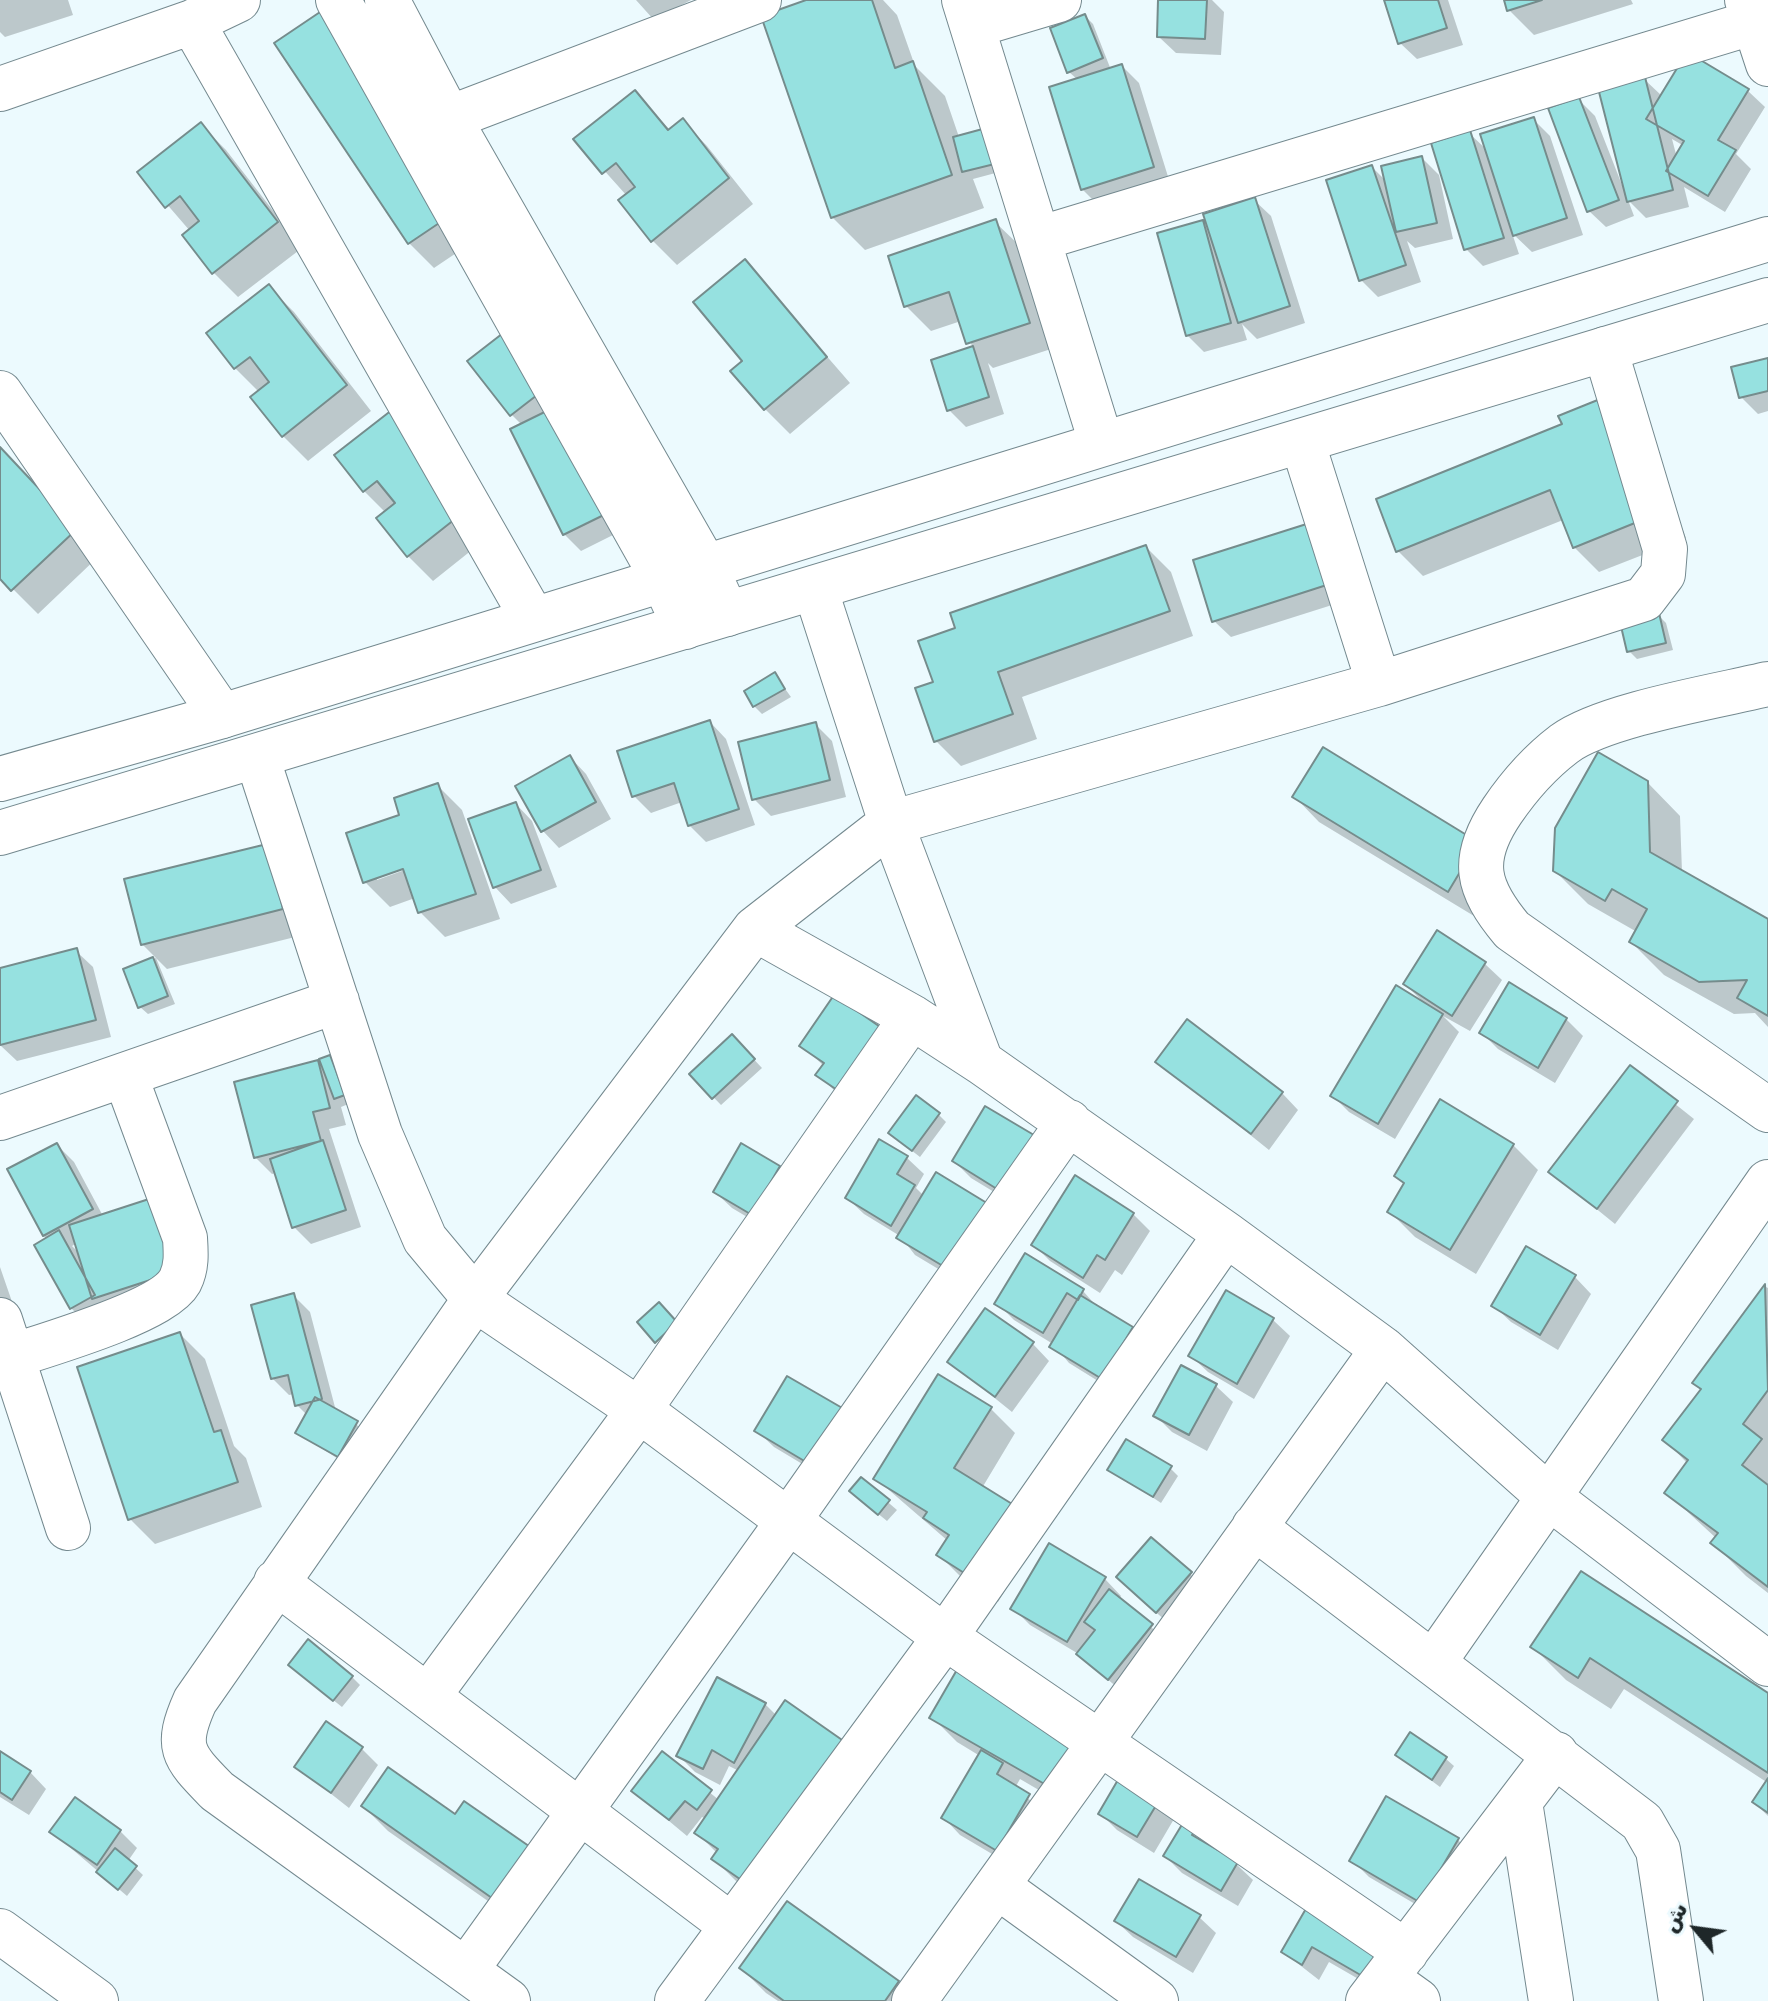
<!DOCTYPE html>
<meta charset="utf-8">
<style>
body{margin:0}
#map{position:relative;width:1768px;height:2001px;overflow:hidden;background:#ecfafe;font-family:"DejaVu Sans","Noto Naskh Arabic",sans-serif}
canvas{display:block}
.north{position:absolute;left:1656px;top:1889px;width:80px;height:80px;-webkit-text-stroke:6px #ecfafe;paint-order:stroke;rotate:299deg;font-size:22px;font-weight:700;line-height:32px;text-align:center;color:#1e2729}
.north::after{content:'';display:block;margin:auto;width:28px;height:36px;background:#1e2729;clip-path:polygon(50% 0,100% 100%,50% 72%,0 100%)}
</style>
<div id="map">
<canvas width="1768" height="2001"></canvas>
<div class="north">ش</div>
</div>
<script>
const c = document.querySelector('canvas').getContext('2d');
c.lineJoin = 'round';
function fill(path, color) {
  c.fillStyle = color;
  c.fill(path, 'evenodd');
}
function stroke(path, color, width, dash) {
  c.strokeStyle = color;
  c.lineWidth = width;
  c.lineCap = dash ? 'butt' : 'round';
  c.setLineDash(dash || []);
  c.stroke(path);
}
const shadow = new Path2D(`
 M0,0H68L73,15L5,37L0,32Z
 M636,0H691L654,20Z
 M812,0H883L897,15L915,66L945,96L959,137L1018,167L973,179L984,208L865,250L832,217Z
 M1160,0H1212L1224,12L1221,55L1176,53L1159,37Z
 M1387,0H1448L1463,45L1417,59L1400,43Z
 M1506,0H1631L1633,4L1534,35L1509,10Z
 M1085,16L1093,24L1111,70L1122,66L1139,83L1170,183L1099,206L1082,189L1078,80L1069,72Z
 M276,44L483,235L434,268L409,243Z
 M1644,79L1662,96L1748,91L1765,107L1736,154L1751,169L1725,212L1684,187L1689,207L1646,218L1628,200L1634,216L1606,227L1589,211L1578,99L1595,116L1622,185ZM1672,139L1684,146L1677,158Z
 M635,92L671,131L683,121L707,146L753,204L677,265L652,240L627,196L576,139Z
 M1533,119L1550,136L1583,235L1532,252L1512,233L1519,254L1483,266L1466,249L1469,133L1488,151Z
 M201,125L226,150L302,248L238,297L213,272L190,231L140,173Z
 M1422,158L1439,175L1453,239L1415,248L1407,241L1421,282L1378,297L1361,280L1372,167L1387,182Z
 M1254,200L1271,216L1305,323L1257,339L1242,324L1247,340L1204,352L1187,335L1202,222L1210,230Z
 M995,222L1021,247L1054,348L993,368L988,363L1004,414L966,427L949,410L973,348L961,321L931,331L906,306L890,257Z
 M745,262L850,383L790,434L765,409L745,362Z
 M269,287L294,312L371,411L308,461L283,436L259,392L235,368Z
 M507,332L633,525L581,551L564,534L522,425L511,414Z
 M1768,360V411L1758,414L1741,397Z
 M397,409L497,530L433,581L408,556L386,513L364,491Z
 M1640,421L1686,538L1599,572L1574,547L1563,520L1423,576L1398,551Z
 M0,449L100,555L38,614L0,576Z
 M1316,523L1351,599L1231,637L1214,621Z
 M1146,547L1171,572L1193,636L1022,697L1037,739L961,766L936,741L958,629Z
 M1658,615L1666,623L1673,650L1637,659L1629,651Z
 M775,675L791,697L762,714L754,706Z
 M710,722L726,739L755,825L706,842L689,825L682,802L651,813L634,796Z
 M815,724L832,741L846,797L771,816L754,799Z
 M570,757L586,774L611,819L559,848L543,831L518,786Z
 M1647,782L1680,816L1682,872L1768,921V1027L1755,1013L1734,1014L1664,975L1631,942L1637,932L1588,904L1555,871Z
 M437,785L462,810L500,919L445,937L420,912L415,898L390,907L365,882L402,816ZM412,864L413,867L377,880V876Z
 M1294,796L1502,869L1474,916L1319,822Z
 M516,804L532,821L557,887L511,904L495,887Z
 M266,846L307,934L167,969L156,958L175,1004L148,1014L140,1007L126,970L156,958L142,944Z
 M1438,933L1485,964L1502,980L1470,1031L1443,1016L1459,1032L1395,1139L1349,1112L1333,1096L1423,1002L1405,984Z
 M76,951L93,967L111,1037L17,1061L0,1045V970Z
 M1566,1019L1583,1036L1555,1083L1498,1049L1482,1033Z
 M884,1033L835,1091L818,1075L824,1066L801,1045Z
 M732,1036L762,1068L721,1105L691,1074Z
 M329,1058L337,1065L351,1103L341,1107L346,1125L329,1129L361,1227L311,1244L294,1227L276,1173L272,1174L255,1157L317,1062L325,1071Z
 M1158,1061L1282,1093L1298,1110L1269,1150Z
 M1630,1068L1694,1119L1615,1224L1551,1172Z
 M986,1108L1022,1209L971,1178L954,1161Z
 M938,1114L946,1122L920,1157L898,1140Z
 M880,1142L907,1158L924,1174L916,1188L924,1196L970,1288L915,1255L900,1236L864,1214L847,1198Z
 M57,1145L74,1162L103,1216L190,1288L88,1325L71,1308L44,1235ZM77,1243L80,1254L72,1246Z
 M1513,1145L1538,1170L1476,1274L1415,1237L1390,1212L1405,1185L1396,1176Z
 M742,1146L779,1168L796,1184L769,1230L732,1208L715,1192Z
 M1075,1178L1133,1214L1150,1231L1122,1275L1115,1270L1100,1293L1050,1261L1034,1245Z
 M1026,1256L1083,1291L1099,1309L1132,1329L1149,1346L1119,1394L1069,1363L1053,1344L1014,1320L997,1303Z
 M0,1267L29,1351L0,1361Z
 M1575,1277L1591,1294L1558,1350L1511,1322L1494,1306Z
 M1766,1287L1768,1288V1593L1746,1576L1713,1543L1716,1538L1666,1492L1688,1464L1665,1440L1702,1390L1694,1382Z
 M1226,1293L1273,1320L1290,1336L1254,1399L1208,1372L1191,1356Z
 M293,1295L310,1312L336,1411L364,1430L346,1464L298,1433L307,1415L297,1405L294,1394L289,1395L272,1378Z
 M180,1334L205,1359L234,1446L246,1458L262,1507L155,1544L130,1519Z
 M1033,1344L1049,1361L1012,1412L950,1362Z
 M1216,1386L1233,1402L1207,1451L1172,1432L1156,1416Z
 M990,1408L1015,1433L982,1488L1040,1534L998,1602L964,1580L939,1555L948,1541L875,1478Z
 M859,1427L829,1480L774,1447L757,1431Z
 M1170,1468L1178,1476L1161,1503L1110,1469Z
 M862,1480L897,1510L887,1521L860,1499Z
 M1190,1574L1207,1590L1174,1628L1135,1594Z
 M1581,1574L1768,1695V1816L1754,1802L1768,1783L1624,1689L1611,1709L1566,1680L1533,1647Z
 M1105,1579L1121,1596L1119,1599L1168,1642L1126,1695L1077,1653L1030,1625L1013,1608Z
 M970,1651L1073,1810L1020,1779L1015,1788L1046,1813L1014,1867L960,1835L944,1818L980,1756L957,1742L932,1717Z
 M298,1672L352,1677L360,1685L342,1707Z
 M765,1704L777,1716L739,1884L714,1859L717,1853L696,1832L706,1819L702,1817L687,1836L633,1791L662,1754L719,1800L739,1771L729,1766L720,1785L695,1772L678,1755Z
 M362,1749L378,1765L349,1808L297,1767Z
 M0,1754L30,1772L46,1789L29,1815L0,1797Z
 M1397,1755L1446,1759L1454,1766L1440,1787Z
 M1184,1802L1154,1853L1117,1830L1100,1813Z
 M363,1806L455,1817L559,1877L525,1927L388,1831Z
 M1192,1811L1219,1833L1210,1848L1236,1864L1253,1880L1238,1906L1182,1873L1165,1856Z
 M120,1831L137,1848L128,1861L143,1875L127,1896L52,1832Z
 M1458,1840L1474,1857L1439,1918L1369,1877L1352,1860Z
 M1315,1896L1381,1992L1329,1962L1319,1980L1283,1952Z
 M787,1904L898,1983L916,2001H778L766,1993L741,1968Z
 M1199,1917L1216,1933L1193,1973L1133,1937L1116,1921Z`);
const building = new Path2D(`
 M806,0H872L895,68L913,61L952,175L831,218L761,16Z
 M1158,0H1207L1205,39L1157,37Z
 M1384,0H1438L1447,28L1398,44Z
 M1504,0H1542L1507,11Z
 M326,8L460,209L408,244L274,43Z
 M1085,14L1103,58L1067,73L1050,28Z
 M1687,52L1749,89L1718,140L1736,150L1708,196L1666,171L1684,141L1646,119Z
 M1122,64L1154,167L1081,190L1049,87Z
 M1645,77L1673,190L1627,202L1598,88Z
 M635,90L668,130L683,118L729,178L651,242L618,200L635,187L616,163L602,174L573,139Z
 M1579,97L1619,200L1587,212L1548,108Z
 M1534,117L1567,218L1513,236L1480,134Z
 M201,122L278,222L212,274L182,235L199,221L180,196L165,208L137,172Z
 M1001,124L1011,160L962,172L953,137Z
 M1470,130L1504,238L1464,250L1431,143Z
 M1422,156L1437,223L1396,232L1381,166Z
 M1372,165L1406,265L1359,281L1326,180Z
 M1255,197L1290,306L1238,323L1203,214Z
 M996,219L1030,323L966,344L949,292L904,307L888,256Z
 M1203,220L1231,323L1186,336L1157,233Z
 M745,259L827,357L764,410L730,371L742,361L693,302Z
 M269,284L347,385L282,437L250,397L269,382L250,357L234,369L206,333Z
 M507,330L550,385L510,416L467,361Z
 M973,346L989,397L947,411L931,360Z
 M1768,358V391L1739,398L1731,367Z
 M1615,393L1662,512L1573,548L1550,490L1396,552L1376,499L1562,424L1558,416Z
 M565,402L618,508L563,535L510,429Z
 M397,406L474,504L407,557L376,518L395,503L377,481L363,492L334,455Z
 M0,447L77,529L11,591L0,579Z
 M1316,521L1336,582L1212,622L1193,560Z
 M1146,545L1170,611L998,672L1013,714L934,742L915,688L933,682L918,641L955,628L950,613Z
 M1659,613L1666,643L1627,652L1620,622Z
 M775,672L785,689L753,707L744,691Z
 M710,720L739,809L688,826L674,783L632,797L617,751Z
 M816,722L830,780L752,800L738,742Z
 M1323,747L1478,842L1448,892L1292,797Z
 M1598,752L1648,781L1650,852L1768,919V1016L1737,998L1747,980L1699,982L1629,942L1647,909L1612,889L1605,901L1553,871L1555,828Z
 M570,755L596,802L541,832L515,786Z
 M438,783L476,894L418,913L403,869L363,883L346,833L399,815L394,798Z
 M516,802L541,870L493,888L468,819Z
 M267,844L283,909L141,945L124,879Z
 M1437,930L1486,962L1452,1016L1403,984Z
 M77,948L96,1020L0,1045V968Z
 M153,957L168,996L138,1008L123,969Z
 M1509,982L1567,1018L1538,1068L1479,1033Z
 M1396,985L1443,1014L1378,1124L1330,1096Z
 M834,995L886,1031L843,1094L815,1075L824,1063L799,1046Z
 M1187,1019L1283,1092L1251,1134L1155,1062Z
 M732,1034L755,1059L712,1099L689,1074Z
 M330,1055L345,1095L334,1099L319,1059Z
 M318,1060L330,1108L313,1112L321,1141L254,1158L234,1082Z
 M1630,1065L1678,1101L1597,1209L1548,1172Z
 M916,1095L940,1113L912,1151L888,1133Z
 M1440,1099L1514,1144L1450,1250L1387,1212L1404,1183L1394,1176Z
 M985,1106L1039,1138L1005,1194L952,1161Z
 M879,1139L908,1156L897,1174L915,1185L891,1226L845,1198Z
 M323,1140L346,1210L292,1228L270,1159Z
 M57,1143L93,1209L43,1236L7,1169Z
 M741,1143L780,1166L752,1215L713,1192Z
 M936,1172L995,1208L953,1272L896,1238Z
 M1075,1175L1134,1213L1105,1260L1097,1255L1083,1278L1031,1245Z
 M152,1198L175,1272L92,1299L69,1225Z
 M59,1230L95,1295L70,1309L34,1245Z
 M1526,1246L1576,1275L1540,1335L1491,1306Z
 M1025,1253L1084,1289L1078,1300L1067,1293L1043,1333L994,1304Z
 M1765,1284L1768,1390L1743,1424L1762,1439L1742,1465L1768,1485V1587L1710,1543L1718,1533L1664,1493L1688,1460L1662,1440L1701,1389L1692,1383Z
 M1226,1290L1274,1318L1237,1384L1188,1356Z
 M294,1293L322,1399L295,1406L288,1375L271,1379L251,1305Z
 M1080,1295L1133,1327L1102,1379L1049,1347Z
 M659,1302L677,1322L655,1343L637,1322Z
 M985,1308L1034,1342L995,1397L947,1362Z
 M180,1332L214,1432L221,1430L238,1482L128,1520L77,1367Z
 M1181,1365L1217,1384L1189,1435L1153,1416Z
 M938,1374L992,1407L954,1468L1017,1507L972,1578L936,1555L949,1535L923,1518L927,1512L873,1479Z
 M787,1376L844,1409L811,1465L754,1431Z
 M315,1397L358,1421L338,1457L295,1433Z
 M1126,1439L1172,1466L1153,1497L1107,1470Z
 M861,1477L890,1500L878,1515L849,1491Z
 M1151,1537L1192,1572L1156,1613L1116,1577Z
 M1049,1543L1106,1577L1067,1642L1010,1609Z
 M1581,1571L1768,1693V1773L1590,1658L1578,1678L1530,1647Z
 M1109,1589L1153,1624L1108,1680L1076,1654L1095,1630L1084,1622Z
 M308,1639L353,1676L333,1701L288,1665Z
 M969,1649L1088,1718L1048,1786L929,1718Z
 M717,1677L766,1703L734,1763L712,1750L703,1769L676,1756Z
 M785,1700L845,1742L747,1884L711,1859L718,1849L694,1833Z
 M326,1721L363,1747L331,1793L294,1767Z
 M1410,1732L1447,1757L1432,1780L1395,1755Z
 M981,1750L1003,1763L997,1774L1030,1794L997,1851L941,1818Z
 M0,1751L31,1771L12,1800L0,1792Z
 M662,1751L712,1790L697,1810L685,1801L669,1820L631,1791Z
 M1129,1761L1169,1784L1137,1837L1098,1814Z
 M388,1767L455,1814L464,1801L536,1851L499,1903L361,1806Z
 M1768,1778V1813L1752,1802Z
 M1386,1796L1459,1838L1421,1903L1349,1861Z
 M75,1797L121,1830L97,1865L49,1832Z
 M1192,1808L1204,1815L1192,1835L1238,1862L1221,1891L1163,1856Z
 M115,1848L137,1866L118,1890L96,1872Z
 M1139,1879L1201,1915L1176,1957L1114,1921Z
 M1315,1893L1387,1936L1364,1977L1312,1947L1302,1965L1281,1952Z
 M787,1901L899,1981L885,2001H784L739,1968Z`);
const minor = new Path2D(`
 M338,0L663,579L685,627
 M387,0L449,118L705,566L727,614
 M964,0L1101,442
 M1747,0L1768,64
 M192,22L533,619
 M972,26L1059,0
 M0,89L192,22L238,0
 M449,118L759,0
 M1038,239L1768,18
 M0,393L222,716
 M1302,441L1379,684
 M815,588L891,823L981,1062
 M1768,684C1717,696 1603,715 1564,744C1539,763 1519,786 1502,811C1469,860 1477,888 1512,930L1768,1110
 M257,757L380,1134L425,1239L475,1299L639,1410L945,1637L1406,1952
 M755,929L912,1017L981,1062L1226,1234L1383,1349L1550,1498L1768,1664
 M0,1118L337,1001
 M0,1320L68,1528
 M0,1360C38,1347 162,1313 180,1281C187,1267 186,1253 185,1238L125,1075
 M1254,1527L1642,1822L1658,1850L1681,2001
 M276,1582L732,1926
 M1434,1662L1768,1182
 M429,1695L639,1410L912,1017
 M1520,1802L1551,2001
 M997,1886L1156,2001
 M0,1931L96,2001
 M466,1970L787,1523L1069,1122
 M1386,1978L1418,2001
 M508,2001L217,1791C183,1756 174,1748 195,1701L475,1299L755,929L891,823L1379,684L1644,599L1663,574L1665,549L1605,349
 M677,2001L945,1637L1226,1234
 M914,2001L1383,1349
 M1368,2001L1556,1754`);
const major = new Path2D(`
 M0,779L222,716L1768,239
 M0,833L1768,300`);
fill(shadow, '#0003');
fill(building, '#96e1e0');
stroke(building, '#758c8c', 2);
stroke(minor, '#74898f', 46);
stroke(major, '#74898f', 46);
stroke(minor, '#fff', 44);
stroke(major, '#fff', 44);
</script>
